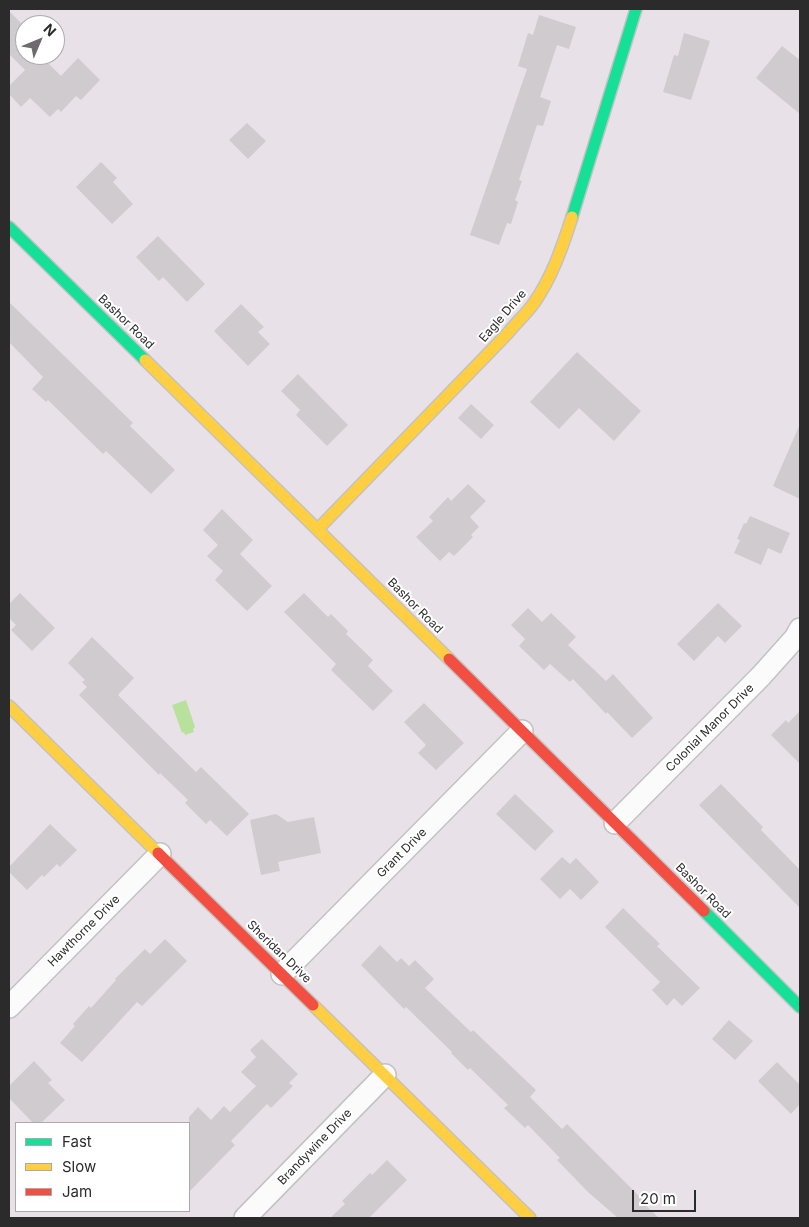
<!DOCTYPE html>
<style>
body{margin:0}
#map{position:relative;width:809px;height:1227px;overflow:hidden;background:#e8e2e8;font-family:Inter,sans-serif}
canvas{display:block}
.frame{position:absolute;inset:0;border:10px solid #2b2b2b;pointer-events:none}
.legend{position:absolute;left:15px;top:1122px;width:175px;height:90px;box-sizing:border-box;background:#fff;border:1px solid #aaa;margin:0;padding:6px 9px;list-style:none;font-size:15px;color:#2b2b2b}
.legend li{display:flex;align-items:center;gap:10px;height:25px}
.legend b{width:25px;border:1px solid #aaa}
.north{position:absolute;left:15px;top:15px;width:50px;height:50px;box-sizing:border-box;background:#fff;border:1px solid #aaa;border-radius:50%;rotate:45deg;font-size:14px;font-weight:700;line-height:20px;text-align:center;color:#2b2b2b}
.north::after{content:'';display:block;margin:auto;width:18px;height:22px;background:#6d6b6d;clip-path:polygon(50% 0,100% 100%,50% 72%,0 100%)}
.scale{position:absolute;left:632px;top:1190px;width:64px;height:22px;box-sizing:border-box;border:2px solid #2b2b2b;border-top:0;padding-left:6px;font-size:15px;line-height:18px;white-space:nowrap;color:#2b2b2b;-webkit-text-stroke:4px #fff;paint-order:stroke}
</style>
<div id="map">
<canvas width="809" height="1227"></canvas>
<div class="frame"></div>
<ul class="legend">
<li><b style="height:6px;background:#16e098"></b>Fast</li>
<li><b style="height:6px;background:#ffcf43"></b>Slow</li>
<li><b style="height:6px;background:#f24e42"></b>Jam</li>
</ul>
<div class="north">N</div>
<div class="scale">20 m</div>
</div>
<script>
const c = document.querySelector('canvas').getContext('2d');
c.lineJoin = 'round';
function fill(path, color) {
  c.fillStyle = color;
  c.fill(path, 'evenodd');
}
function stroke(path, color, width, dash) {
  c.strokeStyle = color;
  c.lineWidth = width;
  c.lineCap = dash ? 'butt' : 'round';
  c.setLineDash(dash || []);
  c.stroke(path);
}
function label(font, color, halo, rows, align = 'center') {
  c.font = font + ' Inter,sans-serif';
  c.lineWidth = 4;
  c.setLineDash([]);
  c.textBaseline = 'middle';
  c.strokeStyle = halo;
  c.fillStyle = color;
  for (const [text, x, y, turn = 0] of rows) {
    c.save();
    c.translate(x, y);
    c.rotate((+turn || 0) * Math.PI / 180);
    c.textAlign = isNaN(turn) ? turn : align;
    if (halo) c.strokeText(text, 0, 0);
    c.fillText(text, 0, 0);
    c.restore();
  }
}
const water = new Path2D(`
 M186,700L195,727L193,729L194,732L185,735L184,732L182,733L172,705Z`);
const building = new Path2D(`
 M9,11L25,27V55H34L41,62L44,59L61,76L78,58L100,80L81,100L76,96L61,112L58,109L50,117L30,98L21,107L9,94V86L25,70L9,54Z
 M539,15L576,27L569,49L557,45L540,97L551,101L543,126L537,125L519,180L522,181L515,200L518,202L511,224L507,223L499,245L470,235L527,69L518,66L528,33L533,35Z
 M684,33L710,41L691,100L663,92L674,55L678,56Z
 M782,46L800,60V114L756,78Z
 M247,123L266,141L248,159L229,140Z
 M101,162L117,178L113,182L133,204L112,224L76,187Z
 M158,236L205,284L187,302L163,277L159,281L136,257Z
 M9,302L133,423L130,426L175,470L151,494L106,451L103,454L48,400L46,402L32,389L43,377L9,342Z
 M241,304L264,327L258,332L270,344L248,366L214,331Z
 M577,352L641,411L614,441L579,408L559,429L530,402Z
 M298,374L348,425L327,446L296,415L300,410L281,391Z
 M471,404L494,425L481,439L458,418Z
 M800,424V499L773,486Z
 M468,484L486,501L470,517L479,527L471,535L473,537L454,556L449,552L440,561L416,537L433,521L429,517L448,497L451,501Z
 M222,509L253,540L240,554L272,586L247,611L215,580L223,571L207,556L218,545L203,530Z
 M750,516L790,533L781,554L768,548L761,565L734,553L740,540L737,539L744,523L746,524Z
 M20,593L55,628L32,651L11,630L16,625L9,618V604Z
 M304,593L328,617L331,614L348,631L346,634L373,660L368,666L393,691L373,711L331,670L336,664L284,612Z
 M718,603L742,626L725,643L718,636L694,661L677,644Z
 M528,608L542,622L551,613L576,637L568,645L606,681L613,674L653,718L632,738L607,712L606,714L573,679L570,682L550,664L544,670L519,646L525,639L511,625Z
 M92,637L134,678L118,695L196,772L201,767L249,814L227,836L210,820L206,824L185,803L188,800L160,773L159,775L79,695L87,687L82,682L85,680L68,663Z
 M424,703L464,743L436,770L418,753L426,745L404,722Z
 M800,711V764L771,735L786,720L788,723Z
 M721,784L763,827L761,830L800,870V908L699,805Z
 M515,794L554,831L535,851L496,814Z
 M276,814L288,822L314,817L321,853L278,862L280,871L261,875L250,820Z
 M50,824L77,850L60,867L57,864L44,877L42,875L27,890L9,872V867Z
 M562,857L570,864L576,858L599,882L581,900L570,889L560,899L540,879Z
 M623,908L660,944L657,946L700,988L682,1006L674,998L667,1006L652,990L660,982L605,927Z
 M165,939L187,961L142,1006L137,1002L82,1062L60,1043L75,1026L73,1024L89,1006L91,1008L116,980L115,979L145,949L150,954Z
 M380,945L397,962L401,958L409,966L415,960L434,979L425,988L471,1032L473,1030L536,1090L530,1097L562,1129L567,1124L644,1201L643,1203L659,1218H618L588,1192L557,1160L560,1158L528,1125L525,1128L504,1108L508,1105L470,1068L468,1070L451,1053L452,1052L406,1007L404,1009L361,965Z
 M729,1020L753,1041L735,1060L712,1039Z
 M262,1039L298,1074L289,1083L293,1086L271,1108L267,1104L231,1141L235,1145L189,1192V1117L198,1107L211,1120L224,1106L230,1112L256,1086L241,1072L256,1057L250,1050Z
 M34,1061L52,1080L48,1083L65,1100L41,1123H33L9,1098V1086Z
 M777,1062L800,1085V1104L791,1114L758,1081Z
 M387,1160L407,1180L369,1218H330L345,1204L342,1201L370,1173L372,1175Z`);
const street = new Path2D(`
 M615,823L761,676L795,638L800,629
 M282,974L522,731
 M9,1007L160,854
 M245,1218L385,1075`);
const fast = new Path2D(`
 M572,217L636,9
 M9,227L145,360
 M704,911L800,1007`);
const slow = new Path2D(`
 M145,360L449,659
 M318,529L508,333C516,323 526,314 534,303C552,277 562,248 572,217
 M9,706L158,853
 M313,1005L530,1218`);
const jam = new Path2D(`
 M449,659L704,911
 M158,853L313,1005`);
const streetNames = [
 ["Eagle Drive",503,316,-49],
 ["Bashor Road",126,322,44],
 ["Bashor Road",415,606,45],
 ["Colonial Manor Drive",710,728,-45],
 ["Grant Drive",402,853,-45],
 ["Bashor Road",703,891,45],
 ["Hawthorne Drive",84,931,-45],
 ["Sheridan Drive",279,952,44],
 ["Brandywine Drive",315,1147,-46]
];
fill(water, '#b9e19e');
fill(building, '#cfcbcf');
stroke(street, '#c3c2c3', 24);
stroke(fast, '#c3c2c3', 14);
stroke(slow, '#c3c2c3', 14);
stroke(jam, '#c3c2c3', 14);
stroke(street, '#fcfbfc', 21);
stroke(fast, '#16e098', 11);
stroke(slow, '#ffcf43', 11);
stroke(jam, '#f24e42', 11);
label('12px', '#2b2b2b', '#fff', streetNames);
</script>
